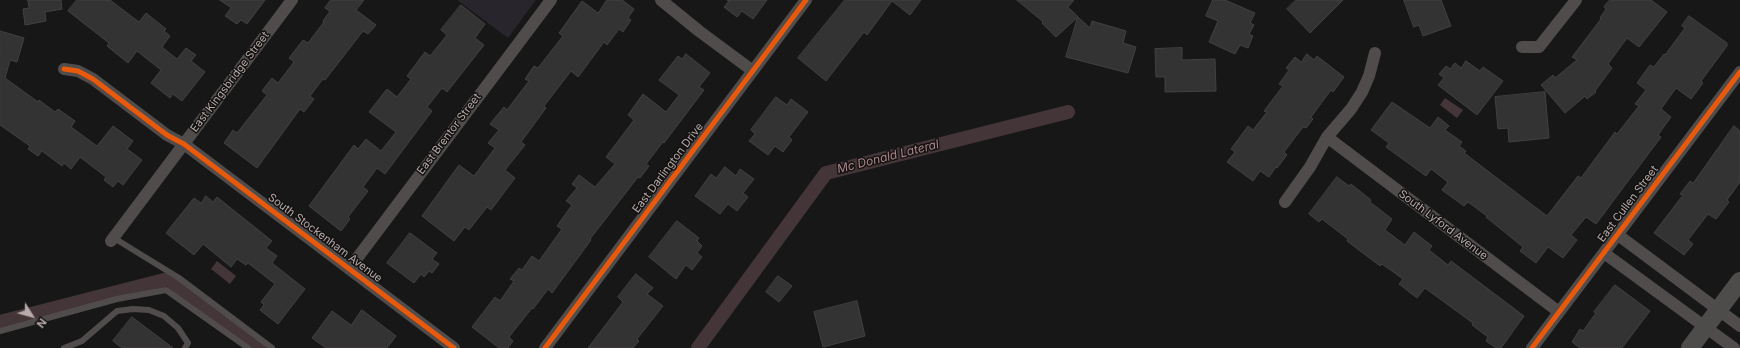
<!DOCTYPE html>
<style>
body{margin:0}
#map{position:relative;width:1740px;height:348px;overflow:hidden;background:#171717;font-family:Inter,sans-serif}
canvas{display:block}
.north{position:absolute;left:12px;top:296px;width:40px;height:40px;-webkit-text-stroke:3px #131211;paint-order:stroke;rotate:127deg;font-size:11px;font-weight:700;line-height:16px;text-align:center;color:#b7aaaa}
.north::after{content:'';display:block;margin:auto;width:14px;height:18px;background:#b7aaaa;clip-path:polygon(50% 0,100% 100%,50% 72%,0 100%)}
</style>
<div id="map">
<canvas width="1740" height="348"></canvas>
<div class="north">N</div>
</div>
<script>
const c = document.querySelector('canvas').getContext('2d');
c.lineJoin = 'round';
function fill(path, color) {
  c.fillStyle = color;
  c.fill(path, 'evenodd');
}
function stroke(path, color, width, dash) {
  c.strokeStyle = color;
  c.lineWidth = width;
  c.lineCap = dash ? 'butt' : 'round';
  c.setLineDash(dash || []);
  c.stroke(path);
}
function label(font, color, halo, rows, align = 'center') {
  c.font = font + ' Inter,sans-serif';
  c.lineWidth = 3;
  c.setLineDash([]);
  c.textBaseline = 'middle';
  c.strokeStyle = halo;
  c.fillStyle = color;
  for (const [text, x, y, turn = 0] of rows) {
    c.save();
    c.translate(x, y);
    c.rotate((+turn || 0) * Math.PI / 180);
    c.textAlign = isNaN(turn) ? turn : align;
    if (halo) c.strokeText(text, 0, 0);
    c.fillText(text, 0, 0);
    c.restore();
  }
}
const green = new Path2D(`
 M457,0H536L508,38Z`);
const water = new Path2D(`
 M1445,98L1463,110L1457,118L1440,105Z
 M217,261L236,276L230,284L211,269Z`);
const canal = new Path2D(`
 M0,322L168,279L259,348
 M698,348L826,173L1068,112`);
const building = new Path2D(`
 M28,0H61L62,9L45,12L46,21L25,25L23,9L29,8Z
 M77,0H110L139,22L146,13L166,29L164,31L170,36L162,47L177,59L186,48L196,55L191,61L205,72L182,101L173,94L170,98L151,83L161,70L137,51L128,63L107,46L109,43L68,11Z
 M220,0H265L247,24L241,20L237,24L225,16L231,8Z
 M331,0H364L356,10L376,25L368,34L363,31L325,80L323,79L310,96L314,99L304,112L300,109L257,168L224,143L233,130L237,133L267,95L262,91L272,78L278,83L294,62L289,58L303,40L308,43L324,22L323,21L330,11L325,8Z
 M607,0H622L634,9L628,18L631,20L623,32L619,29L607,45L604,42L578,77L571,71L544,106L546,108L521,142L525,145L505,170L515,178L491,210L487,207L469,230L465,227L454,241L422,216L459,165L474,176L495,148L488,143L499,130L490,124L504,107L507,110L529,81L525,79L534,66L538,68L563,36L559,33L582,1L598,13Z
 M727,0H767L753,19L742,11L737,17L724,7L729,1Z
 M845,0H921L910,15L892,1L867,35L864,32L826,81L798,58Z
 M1017,0H1074L1068,7L1078,17L1056,37L1042,23L1043,22Z
 M1213,0H1225L1255,13L1250,23L1254,25L1249,34L1253,36L1248,48L1240,45L1235,54L1209,42L1218,21L1206,16Z
 M1296,0H1343L1310,33L1287,9Z
 M1404,0H1441L1451,26L1423,36L1419,25L1414,27Z
 M1610,0H1651L1667,12L1639,47L1627,38L1608,64L1612,68L1595,91L1596,92L1587,99L1585,96L1565,113L1541,85L1553,75L1555,78L1577,60L1572,57L1601,19L1600,18L1606,9L1604,7Z
 M461,5L485,24L475,38L484,45L447,92L442,88L427,107L432,111L385,174L377,168L363,187L368,191L348,217L350,219L341,231L309,206L354,145L358,149L366,139L381,151L396,132L369,112L387,89L397,97L411,79L407,76L425,52L430,56L447,35L441,30Z
 M1689,16L1727,43V46L1701,81L1703,83L1691,99L1676,88L1661,109L1671,117L1658,135L1661,137L1596,224L1586,217L1571,235L1577,240L1563,258L1548,247L1536,263L1520,251L1523,247L1486,217L1487,216L1468,202L1464,206L1442,190L1448,182L1431,169L1426,176L1386,147L1389,143L1371,130L1392,102L1430,128L1438,117L1449,126L1445,130L1462,142L1459,146L1466,151L1464,153L1547,216L1578,176L1581,178L1615,132L1617,134L1639,106L1635,104L1646,90L1637,83L1650,65L1654,67L1664,54L1665,55L1685,28L1682,26Z
 M1078,17L1090,28L1092,21L1126,31L1123,43L1136,47L1128,73L1066,57Z
 M0,31L24,38L17,62L10,60L5,78L38,102L39,100L55,112L58,109L75,121L71,127L97,146L113,126L133,141L127,149L142,160L123,185L118,181L113,187L104,180L106,177L80,157L71,169L64,163L62,166L42,151L38,156L28,149L30,146L0,125Z
 M1182,48V60L1215,59L1216,91L1165,92V77H1156L1155,49Z
 M686,54L710,73L699,87L704,90L664,143L663,142L646,164L649,166L640,178L638,177L590,239L591,240L552,293L548,289L533,309L532,308L509,337L513,341L508,348H499L472,327L495,297L500,301L514,281L510,279L519,268L522,270L532,256L539,261L562,229L557,226L572,205L566,201L577,188L572,184L579,175L595,187L615,164L606,157L634,120L628,115L643,94L666,112L679,95L659,80L678,56L682,59Z
 M1307,54L1314,60L1317,56L1344,77L1333,92L1331,90L1311,117L1313,119L1306,128L1303,127L1284,152L1287,155L1277,168L1276,167L1269,177L1260,171L1253,181L1227,162L1235,152L1231,149L1248,126L1253,130L1267,112L1264,111L1283,86L1279,84L1289,70L1286,68L1295,57L1301,62Z
 M1466,61L1480,71L1483,67L1503,81L1477,115L1438,85L1444,78L1439,74L1446,66L1450,69L1455,63L1461,68Z
 M1545,92L1549,138L1509,142L1508,128L1498,129L1495,97Z
 M776,97L787,105L791,99L808,112L789,137L792,140L783,152L775,146L768,155L749,141L755,134L751,130Z
 M1734,126L1740,131V182L1727,200L1729,202L1716,219L1708,214L1688,240L1693,244L1684,255L1654,233L1683,195L1680,194L1690,181L1693,183Z
 M725,167L736,176L740,169L754,179L743,193L748,197L737,211L728,204L720,214L695,196L711,174L716,178Z
 M1337,177L1349,186L1351,184L1371,200L1370,202L1392,219L1385,230L1405,245L1414,232L1432,246L1429,250L1448,265L1451,261L1524,316L1501,348H1496L1486,341L1488,337L1472,325L1473,323L1425,288L1417,298L1399,284L1403,279L1382,264L1380,266L1347,241L1348,239L1322,219L1319,222L1309,214Z
 M206,196L213,202L217,197L272,241L266,248L277,256L272,263L305,289L278,324L260,310L264,305L261,302L275,284L248,263L246,265L237,259L231,267L203,244L194,255L166,233L194,198L201,203Z
 M677,221L699,238L697,241L702,246L697,253L702,257L692,270L686,265L676,279L649,257Z
 M410,233L437,253L432,259L439,264L432,273L429,271L424,277L421,274L414,283L387,263Z
 M636,274L653,288L647,294L663,306L637,339L639,341L633,348H588L623,302L618,297Z
 M778,276L792,286L779,302L766,292Z
 M1615,285L1650,311L1622,348H1580L1572,342L1580,329L1583,331L1596,313L1594,312Z
 M857,301L865,336L823,347L814,312Z
 M362,310L396,336L387,348H326L312,338L332,311L351,325Z
 M132,317L173,348H122L113,341Z`);
const service = new Path2D(`
 M114,238L179,278L272,348
 M0,331L117,299L166,290L248,348
 M64,348L82,341L117,311L133,309L149,310L164,316L178,328L188,343L185,348`);
const minor = new Path2D(`
 M661,0L699,31L753,71
 M1522,47H1539L1576,0
 M64,69L78,71L93,79L167,135L184,144L454,348
 M1327,137L1559,312
 M1285,202L1310,167L1327,137L1351,109L1362,92L1369,76L1375,53
 M1618,235L1740,326
 M111,241L292,0
 M1604,253L1734,348
 M349,269L551,0
 M545,348L806,0
 M1532,348L1740,72`);
const secondary = new Path2D(`
 M1690,348L1740,281`);
const cycleway = new Path2D(`
 M64,69L78,71L93,79L167,135L184,144L454,348
 M545,348L806,0
 M1532,348L1740,72`);
const streetNames = [
 ["East Kingsbridge Street",230,82,-53],
 ["East Brentor Street",449,134,-53],
 ["East Darlington Drive",668,168,-53],
 ["East Cullen Street",1628,204,-53],
 ["South Lyford Avenue",1443,225,37],
 ["South Stockenham Avenue",325,238,37]
];
const waterNames = [
 ["Mc Donald Lateral",888,157,-14]
];
fill(green, '#28252c');
fill(water, '#443538');
stroke(canal, '#443538', 14);
fill(building, '#343333');
stroke(building, '#434040', 1);
stroke(service, '#504c4c', 6);
stroke(minor, '#504c4c', 12);
stroke(secondary, '#4e4b4b', 18);
stroke(cycleway, '#e8590c', 5);
label('11px', '#b7aaaa', '#131211', streetNames);
label('italic 12px', '#ae848c', '#131211', waterNames);
</script>
